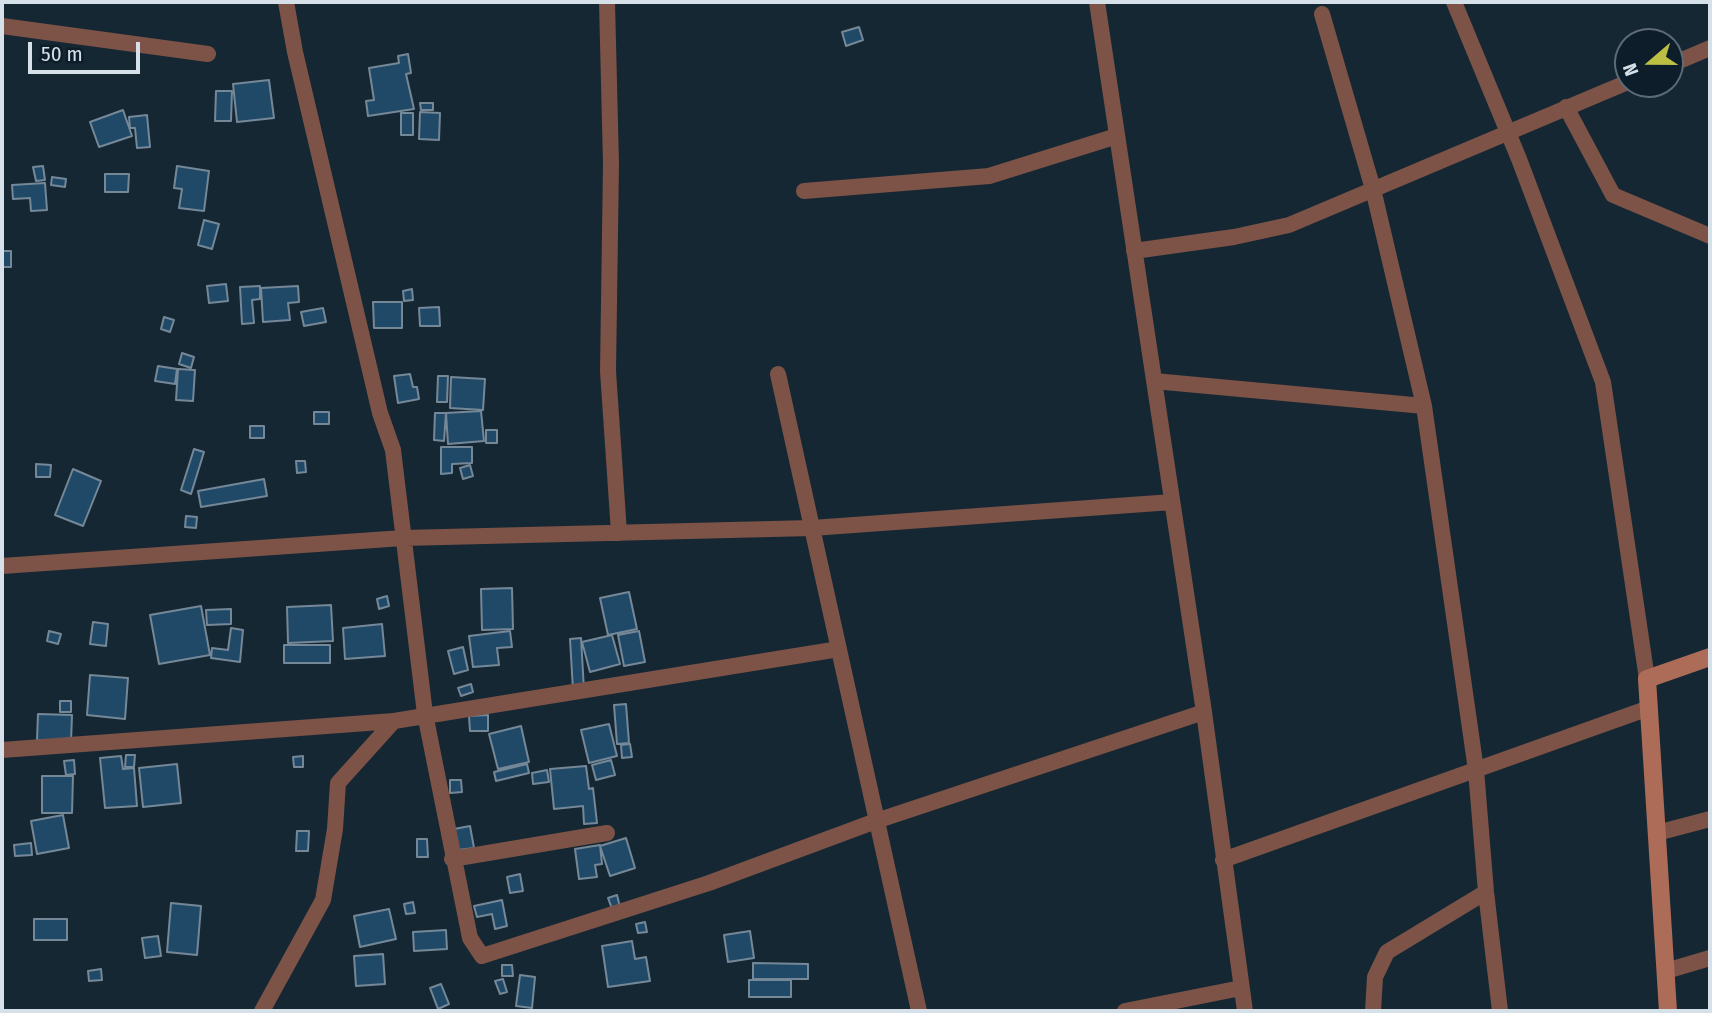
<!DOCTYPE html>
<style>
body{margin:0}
#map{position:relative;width:1712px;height:1013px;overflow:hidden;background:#162734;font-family:"Fira Sans Condensed",sans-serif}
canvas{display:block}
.frame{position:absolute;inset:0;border:4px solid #d5e0e9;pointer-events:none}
.north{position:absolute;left:1614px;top:28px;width:70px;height:70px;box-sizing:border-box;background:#0d1d2a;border:2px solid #5d6b76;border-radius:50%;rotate:250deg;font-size:19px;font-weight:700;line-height:28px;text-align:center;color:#d5e0e9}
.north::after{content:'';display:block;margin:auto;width:24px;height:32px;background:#bdbf43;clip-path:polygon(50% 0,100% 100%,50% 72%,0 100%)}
.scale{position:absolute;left:28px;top:42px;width:112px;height:32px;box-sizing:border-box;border:4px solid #d5e0e9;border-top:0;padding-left:9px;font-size:21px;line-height:24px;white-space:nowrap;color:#d5e0e9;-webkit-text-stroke:5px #0d1d2a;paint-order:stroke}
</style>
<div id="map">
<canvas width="1712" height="1013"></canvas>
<div class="frame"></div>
<div class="north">N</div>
<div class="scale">50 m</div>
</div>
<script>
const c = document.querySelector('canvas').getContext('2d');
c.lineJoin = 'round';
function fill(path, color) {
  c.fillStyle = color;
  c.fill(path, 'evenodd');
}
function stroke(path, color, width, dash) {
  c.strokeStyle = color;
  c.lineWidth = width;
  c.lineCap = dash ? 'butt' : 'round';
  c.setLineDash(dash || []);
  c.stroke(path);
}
const building = new Path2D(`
 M859,27L863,40L846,46L842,32Z
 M408,54L411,73L406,74L414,109L368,116L366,101L374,100L369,68L399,63L398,56Z
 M269,80L274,118L237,122L233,84Z
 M216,91H232L231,121H215Z
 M420,103H433V110H421Z
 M123,110L132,136L99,147L90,122Z
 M420,112L440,113L439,140L419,139Z
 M401,113H413V135H401Z
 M147,115L150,147L137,148L135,128H130L129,117Z
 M43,166L45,180L36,181L33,167Z
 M177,166L209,171L204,211L179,208L182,189L174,188Z
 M105,174H129L128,192H105Z
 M52,177L66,179L65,187L51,185Z
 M45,183L47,210L31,211L30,198L13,199L12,185Z
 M204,220L219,224L212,249L198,245Z
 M2,251H11V267H2Z
 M226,284L228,301L209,303L207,286Z
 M260,286V299L252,300L254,323L242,324L240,287Z
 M298,286L299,302L288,303L290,320L263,322L261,288Z
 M412,289L413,300L404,301L403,291Z
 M373,302H402V328H374Z
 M439,307L440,326H420L419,308Z
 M323,308L326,322L304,326L301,312Z
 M164,317L174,320L170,332L161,329Z
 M182,353L194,357L191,368L179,364Z
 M158,366L177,369L175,384L155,381Z
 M178,369L195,370L193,401L176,400Z
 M410,374L413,387H417L419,399L398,403L394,376Z
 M438,376H448L447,402H437Z
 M451,377L485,379L483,410L450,408Z
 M481,411L484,441L448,444L446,413Z
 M314,412H329V424H314Z
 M435,413H446L444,441L434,440Z
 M250,426H264V438H250Z
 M486,430H497V443H486Z
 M441,447H472V463L452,464V473L441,474Z
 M194,449L204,452L191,494L181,490Z
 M296,461H305L306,472L297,473Z
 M36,464L51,465L50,477H36Z
 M470,465L473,476L463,479L460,468Z
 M73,469L101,481L83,526L55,515Z
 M264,479L267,496L201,507L198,491Z
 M186,516L197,517L196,528L185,527Z
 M512,588L513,629L482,630L481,589Z
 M629,592L637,629L608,635L600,598Z
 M387,596L389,606L379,609L377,599Z
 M331,605L333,641L288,643L287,607Z
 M201,606L210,655L159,664L150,615Z
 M231,609V624L207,625L206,610Z
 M93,622L108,624L106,646L90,644Z
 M382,624L385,656L345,659L343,628Z
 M231,628L243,630L240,662L211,658L212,648L228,650Z
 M49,631L61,634L58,644L47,641Z
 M510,631L512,647L497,648L499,665L473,667L469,636Z
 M639,631L645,662L624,666L618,635Z
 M612,635L620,664L590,672L582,642Z
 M581,638L584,690H573L570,639Z
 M284,645H330V663H284Z
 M463,647L468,670L454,674L448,651Z
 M90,675L128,678L125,719L87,715Z
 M471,684L473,692L461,696L458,688Z
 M60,701H71V712H60Z
 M626,704L629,743L617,744L614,705Z
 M38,714L72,715L71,742L37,740Z
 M488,715V731H470L469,716Z
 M609,724L617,756L589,763L581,730Z
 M521,726L529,762L498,769L489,734Z
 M630,744L632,757L622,758L621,745Z
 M126,755H135L134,767H125Z
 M121,756L123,769L134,768L137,806L105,808L100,758Z
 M303,756V767H294L293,757Z
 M74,760L75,774L66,775L64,761Z
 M611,760L615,775L596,780L592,765Z
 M177,764L181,803L143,807L139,768Z
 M527,764L529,773L496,781L494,772Z
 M586,766L589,789L593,788L597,823L584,824L583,806L554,809L550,769Z
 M547,770L549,782L533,784L532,773Z
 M42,776H73L72,813H42Z
 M450,780H461L462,792L450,793Z
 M63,815L69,848L37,854L31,821Z
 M470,826L474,848L458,850L454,829Z
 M297,831H309L308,851H296Z
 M626,838L635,868L610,876L600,846Z
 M417,839H427L428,857H417Z
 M31,843L32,855L15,856L14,845Z
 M600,845L602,864L595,865L597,877L579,879L575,849Z
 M520,874L523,891L510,893L507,877Z
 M617,895L620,907L612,909L608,898Z
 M502,900L507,926L495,929L492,914L477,917L474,906Z
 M413,902L415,913L406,914L404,904Z
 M171,903L201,906L197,955L167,952Z
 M389,909L396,939L360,947L354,916Z
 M34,919H67V940H34Z
 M645,922L647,932L638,933L636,924Z
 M446,930L447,949L414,951L413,932Z
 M750,931L754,958L728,962L724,935Z
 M158,936L161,956L145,958L142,938Z
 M632,941L635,959L646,957L650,981L608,987L602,946Z
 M383,954L385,984L356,986L354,956Z
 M753,963L808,964V979H753Z
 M502,965H512L513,976H502Z
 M101,969L102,980L89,981L88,971Z
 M520,975L535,977L532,1008L516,1006Z
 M503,979L507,992L500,994L495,981Z
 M749,980H791V997H749Z
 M441,984L449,1004L438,1009L430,988Z`);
const street = new Path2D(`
 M286,2L295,52L380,413L393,450L425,714L470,938L482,956L709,883L876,821L1204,712
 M607,2L611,164L608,371L619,533
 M1097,2L1204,712L1245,1011
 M1454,2L1519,159L1603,382L1647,679
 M1322,14L1373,189L1424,406L1476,770L1486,892L1500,1011
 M2,26L208,54
 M1670,65L1710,48
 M1566,107L1613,195L1710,236
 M804,191L989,176L1117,136
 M1134,251L1234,237L1289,225L1628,82
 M778,374L919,1011
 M1154,381L1424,406
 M2,566L403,538L812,528L1172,502
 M2,750L394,721
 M1657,833L1710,819
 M452,859L607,833
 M1223,860L1649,708
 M1666,971L1710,958
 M262,1011L323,900L335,829L338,783L394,721L839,649
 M1125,1011L1241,988
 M1373,1011L1375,977L1387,952L1486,892`);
const secondary = new Path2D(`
 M1668,1011L1647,679L1710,657`);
fill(building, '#204968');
stroke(building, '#758898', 2);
stroke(street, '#7c5346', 16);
stroke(secondary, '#ad6c58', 18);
</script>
